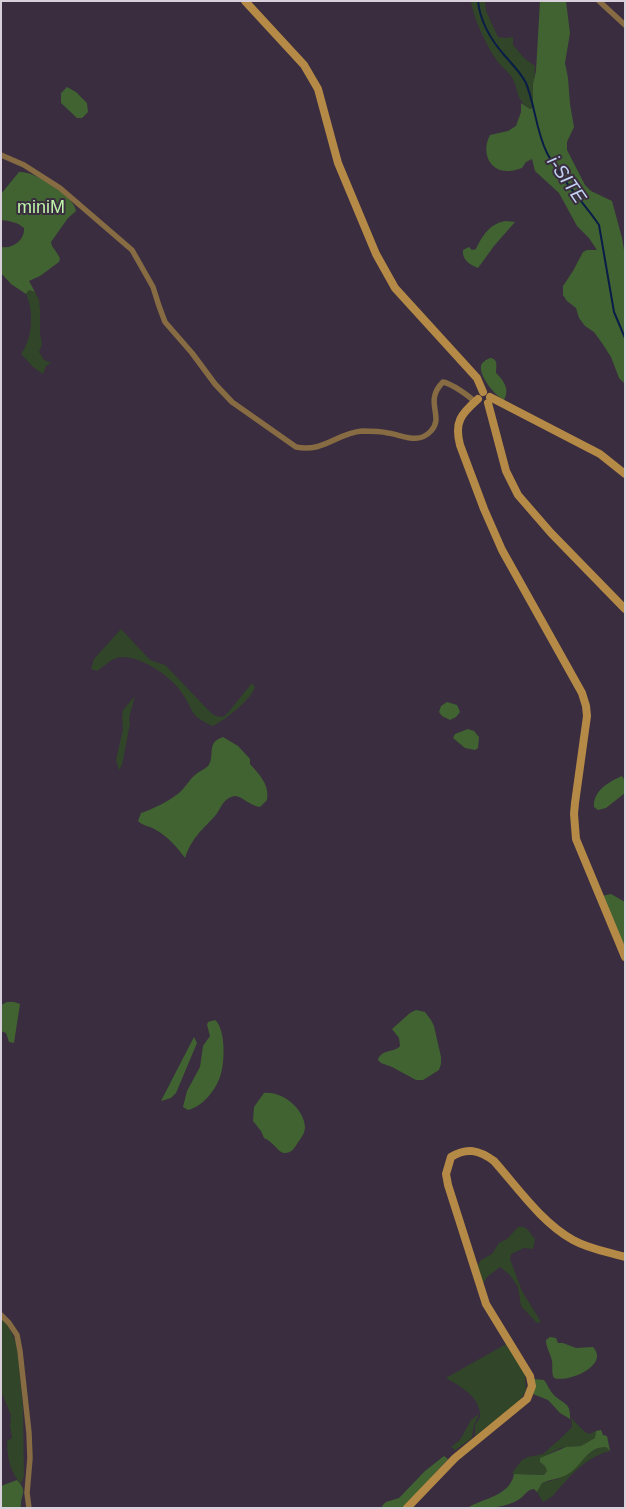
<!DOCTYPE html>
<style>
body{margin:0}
#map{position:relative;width:626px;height:1509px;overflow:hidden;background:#392d3f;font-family:Helvetica,sans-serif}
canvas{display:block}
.frame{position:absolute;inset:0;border:2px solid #d8d1dc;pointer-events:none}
</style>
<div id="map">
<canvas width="626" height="1509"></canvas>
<div class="frame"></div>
</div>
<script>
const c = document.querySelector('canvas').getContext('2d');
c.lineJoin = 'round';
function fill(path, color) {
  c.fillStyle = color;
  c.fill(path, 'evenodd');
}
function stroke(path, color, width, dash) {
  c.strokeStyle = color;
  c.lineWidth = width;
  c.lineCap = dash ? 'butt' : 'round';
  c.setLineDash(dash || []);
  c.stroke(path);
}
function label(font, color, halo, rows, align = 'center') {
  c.font = font + ' Helvetica,sans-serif';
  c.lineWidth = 4;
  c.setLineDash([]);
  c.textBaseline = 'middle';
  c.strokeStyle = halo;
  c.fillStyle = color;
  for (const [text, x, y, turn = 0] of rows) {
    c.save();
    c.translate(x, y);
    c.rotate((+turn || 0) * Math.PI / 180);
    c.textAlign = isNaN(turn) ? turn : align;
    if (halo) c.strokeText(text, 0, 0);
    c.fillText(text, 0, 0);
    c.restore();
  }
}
const green = new Path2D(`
 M471,1H485L486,11L498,37L505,38L513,37V45L525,59L535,66L533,108L530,109C514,98 520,90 511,76C507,71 502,67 498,62C488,49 473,18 471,1Z
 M29,290L35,292L39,300L40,310V334L42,344L39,352L44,360L51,363L46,366L43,374L33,367L21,354C33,338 34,311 26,294Z
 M121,629L150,660L165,665L170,670L211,713L216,716L222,717L226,715L252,683L255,687C250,701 226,719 213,726C189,716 195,712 182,693C172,677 136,652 116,658C110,660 103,667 97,671L91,669L94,659Z
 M135,696L129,718L130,724L122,765L119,770L116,760L123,729L122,718L123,710Z
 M518,1227C527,1225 530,1233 535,1239L533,1249L524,1248L511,1254L510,1259L522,1291L541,1322L537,1323L521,1306L518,1287L510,1275L500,1267L487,1277L483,1284L477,1266L481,1260L492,1254L499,1243L507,1239Z
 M1,1318L8,1326L17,1344L23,1409L24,1476L21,1484C10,1473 7,1456 7,1441L12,1438L10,1426L11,1415L1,1391Z
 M506,1344L525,1375L526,1391L518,1403L475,1436V1425L480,1417C481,1397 461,1387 446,1378Z
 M479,1414L474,1425L472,1438L454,1451V1449L451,1447L460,1440L471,1420Z
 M570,1417L585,1432L590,1434L596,1431L595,1438L581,1446L560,1448L545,1456L547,1471L544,1475L514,1474L512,1473L522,1460L528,1457L543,1454L561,1438L572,1427V1422Z
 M601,1447H606L610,1451C592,1455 576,1469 564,1483C556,1491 554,1497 543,1502L537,1492L542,1483L558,1479L587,1453Z`);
const forest = new Path2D(`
 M540,1H566L570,33L565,63L568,78L570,104L574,127L567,142V150L585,185L591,191L612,201L622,238L625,256V384L619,378L611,357L602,343L594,332L585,326L579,318L576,308L567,301L563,295V286L573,271L583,252L587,250H597L589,238L577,226L559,193L535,171L532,159L526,162L522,168C518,169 513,171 509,171C489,172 481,152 490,135L508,131L516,126L521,112V103L530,109L533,108V84L536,71Z
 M67,87L76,92L87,103L88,112L82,118H77L61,103V93Z
 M19,172C33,170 75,196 76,211L68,218L51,242C52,249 58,252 60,259L59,262L40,276L29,281L35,292L29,290L26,294L11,284L1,273V247C13,249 25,240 24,228C17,222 10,221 1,220V194Z
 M506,221L515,222L494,246L478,268C469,264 462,260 463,250L469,247L472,250L476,249C482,236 490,223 506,221Z
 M490,358C499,359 496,367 496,373C504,381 510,389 504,400C496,397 479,376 481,366C482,362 486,360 490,358Z
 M447,702L457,705L460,712L456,717L450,720L442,716L439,712L441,706Z
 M468,729L474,731L479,737L478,748L475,750L465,748L453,738L455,734Z
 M223,737L238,746L250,759V764C259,774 270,785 267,800L260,807C250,806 242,796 235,796C222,798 221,810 214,817C200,832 192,838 185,858C178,848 167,836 156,830C150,826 143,826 138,821L141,813C153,809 174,799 182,790C187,785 190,779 195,775C199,771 204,770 208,766C216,755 205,743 223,737Z
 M622,776L625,781V793L606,808L598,810L594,807C593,791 608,782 622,776Z
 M611,894L625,902V949L602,896Z
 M7,1002H14L20,1004L14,1043L9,1042L6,1033L1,1031V1005Z
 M416,1010L425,1012L431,1020L434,1026L441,1057V1064L439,1070L423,1080H416L392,1067L381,1063L378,1060C381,1049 394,1053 400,1046L399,1038L392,1029L410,1013Z
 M215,1020C226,1029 225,1064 220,1077C215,1091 202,1107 188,1110L183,1107L187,1091L200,1067L203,1046L210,1036L207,1025L208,1022Z
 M194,1037L197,1043L176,1093L171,1098L161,1101Z
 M264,1093C283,1091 304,1109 305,1127C305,1134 300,1139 297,1144C294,1149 291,1153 285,1153C279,1154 274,1142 264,1138L261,1131L253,1121L254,1107Z
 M550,1337L556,1338L558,1343H563L576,1348L593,1347C610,1365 569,1383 554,1378C551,1373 553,1367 552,1361C551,1354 546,1348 546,1340Z
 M534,1379L544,1380C548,1385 549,1390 553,1394C563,1405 571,1401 570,1419L560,1413L548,1400L533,1394Z
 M601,1430L603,1435L607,1436L610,1451L606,1447C586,1447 583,1465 568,1474C560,1479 551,1479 542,1483L537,1492L534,1489C526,1490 525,1496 518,1500C503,1509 484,1508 467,1508C484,1498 510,1496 514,1474L544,1475L547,1471L545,1466L540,1462V1458L566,1447L581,1446L595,1438L596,1431Z
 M444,1456L448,1459L403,1508H383L382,1506L386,1502L399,1498L425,1471Z
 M17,1480C29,1493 20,1493 21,1508H1V1486Z`);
const stream = new Path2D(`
 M478,1C480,22 491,40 505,56C512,64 521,73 526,83C535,105 536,131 547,153C561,180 582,200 599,225L614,312L625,338`);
const street = new Path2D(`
 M599,1L625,25
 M1,155L24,165L60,188L132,250L153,287L159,306L165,322L192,353L215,384L232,402L296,447C323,453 337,433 362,431C370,431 380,431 388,433C403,435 418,445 431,431C445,416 423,402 443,382C452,384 468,395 475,402
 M1,1315L9,1323L17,1335L20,1351L29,1433L30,1458L27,1493L29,1508`);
const secondary = new Path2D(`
 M245,1L304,65L318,89L338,163L376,254L395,288L477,378L483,392
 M490,397L600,454L625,474
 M478,399C461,414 454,422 460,445L484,509L502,550L582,693L586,706L587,716L575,803L574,814L576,839L625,957
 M488,403L506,471L518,495L551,533L625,609
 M407,1508L455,1458L527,1399L532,1386L530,1376L486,1304L448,1185L446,1174L451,1157C467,1147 479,1150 494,1161C518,1188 541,1222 573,1240C589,1249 608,1252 625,1257`);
const parkNames = [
 ["miniM",41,208]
];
const waterNames = [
 ["i-SITE",566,180,55]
];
fill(green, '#314528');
fill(forest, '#416331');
stroke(stream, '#081d48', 2);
stroke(street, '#866b43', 5.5);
stroke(secondary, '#b58a47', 8);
label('18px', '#bff6a8', '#392d3f', parkNames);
label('italic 19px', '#c2d3f1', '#392d3f', waterNames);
</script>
